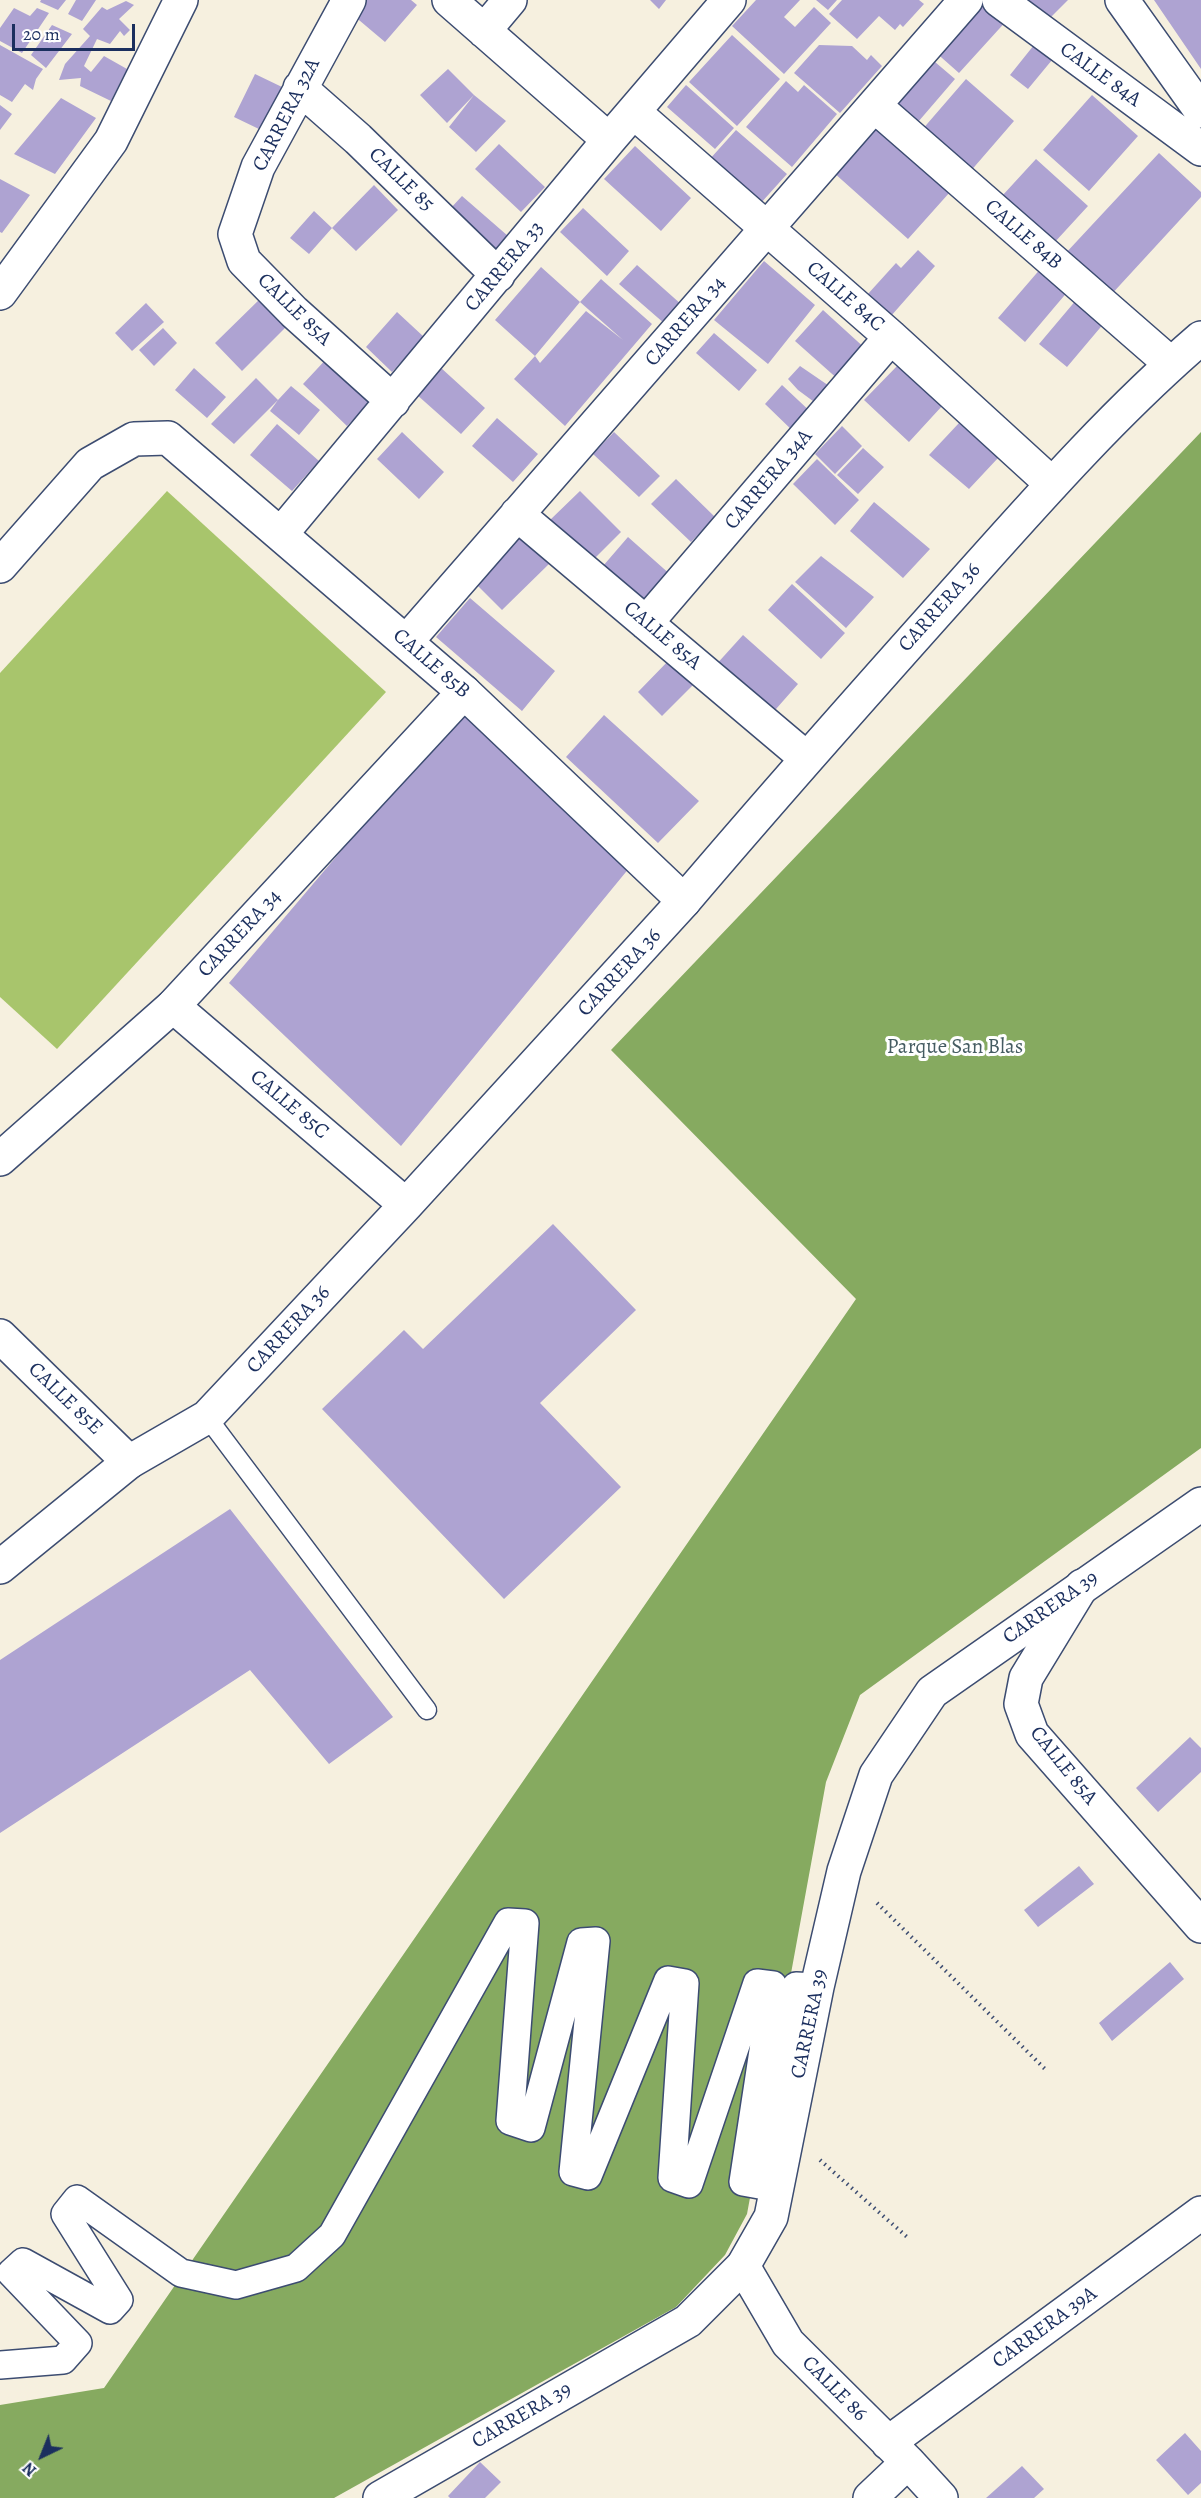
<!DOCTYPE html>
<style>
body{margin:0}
#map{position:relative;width:1201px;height:2498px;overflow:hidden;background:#f6f0df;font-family:Alegreya,serif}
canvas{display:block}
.north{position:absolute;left:12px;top:2426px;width:60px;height:60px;-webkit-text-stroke:4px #fff;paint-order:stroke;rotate:223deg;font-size:16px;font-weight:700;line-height:24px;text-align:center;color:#1b2f5e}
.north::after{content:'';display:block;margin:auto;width:21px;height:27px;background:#1b2f5e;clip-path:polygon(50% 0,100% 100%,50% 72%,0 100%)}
.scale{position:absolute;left:12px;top:24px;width:123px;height:27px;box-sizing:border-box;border:3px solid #1b2f5e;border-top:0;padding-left:8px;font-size:18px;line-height:21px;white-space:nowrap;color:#1b2f5e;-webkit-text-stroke:4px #fff;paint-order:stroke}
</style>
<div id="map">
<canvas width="1201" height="2498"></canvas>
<div class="north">N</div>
<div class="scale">20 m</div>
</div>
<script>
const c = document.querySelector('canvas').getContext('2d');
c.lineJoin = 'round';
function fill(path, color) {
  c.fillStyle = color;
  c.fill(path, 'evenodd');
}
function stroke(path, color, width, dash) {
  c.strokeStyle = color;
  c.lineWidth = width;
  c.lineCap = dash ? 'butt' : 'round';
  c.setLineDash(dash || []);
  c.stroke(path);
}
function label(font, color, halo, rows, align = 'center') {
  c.font = font + ' Alegreya,serif';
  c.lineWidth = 6;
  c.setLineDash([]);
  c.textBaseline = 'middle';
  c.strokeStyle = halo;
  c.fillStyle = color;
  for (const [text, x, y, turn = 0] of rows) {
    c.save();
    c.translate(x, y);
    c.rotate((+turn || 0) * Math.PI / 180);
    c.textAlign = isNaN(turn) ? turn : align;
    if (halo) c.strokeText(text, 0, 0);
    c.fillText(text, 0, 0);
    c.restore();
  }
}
const green = new Path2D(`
 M167,491L386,692L57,1049L0,997V673Z`);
const forest = new Path2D(`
 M1201,432V1448L860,1695L826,1782L747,2214L725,2255L676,2307L334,2498H0V2405L104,2388L856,1299L611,1050Z`);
const building = new Path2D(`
 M41,0H66L58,10L40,2Z
 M76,0H96L82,21L68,14Z
 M366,0H411L417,5L385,42L353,15Z
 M650,0H666L659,9Z
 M756,0H800L784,17L795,27L814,7L831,23L784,74L732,26Z
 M816,0H837L828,10Z
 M842,0H919L924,4L903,27L900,24L895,30L879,16L857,39L829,14Z
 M978,0H989L1009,18L959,73L933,50Z
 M1016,0H1068L1042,26Z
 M1154,0H1201V69Z
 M126,1L134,5L119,19L130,30L124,36L120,31L110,44L97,39L84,66L91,72L104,56L127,69L111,101L80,86L81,78L59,80L65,64L90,36L83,29L102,7L107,10Z
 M14,8L30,16L37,8L49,13L22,53L0,41V28Z
 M52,25L72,34L46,68L31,55Z
 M732,35L780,79L737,126L689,82Z
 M0,45L43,69L36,79L33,90L25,84L12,102L0,95Z
 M819,45L852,46L867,60L871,55L882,66L840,113L794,73Z
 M1034,45L1052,60L1028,89L1010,75Z
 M928,56L955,79L912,129L886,106Z
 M448,69L474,95L447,123L420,95Z
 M255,74L282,87L261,130L234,117Z
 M966,79L1014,121L969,173L921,131Z
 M786,81L798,92L804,85L837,114L792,167L746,127Z
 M686,85L734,128L715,149L667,107Z
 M474,95L506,121L476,152L449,127Z
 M1092,95L1138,136L1089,191L1043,150Z
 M61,98L96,118L55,174L14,154Z
 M0,105L12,114L0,130Z
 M874,123L950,192L908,239L833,172Z
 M736,130L787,174L760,204L709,160Z
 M499,144L545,187L521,212L475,169Z
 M635,146L691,198L661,231L604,179Z
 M1159,153L1201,192V197L1109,297L1064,255Z
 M1036,159L1088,206L1054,243L1002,196Z
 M0,179L30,195L2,233L0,232Z
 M374,185L398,210L356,251L332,228L309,254L290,238L314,211L332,228Z
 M462,196L508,236L496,249L450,209Z
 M583,208L629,251L607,276L560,232Z
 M918,250L935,266L891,316L867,295L896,263L901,268Z
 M764,261L815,305L768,364L714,320Z
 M637,265L682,305L665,324L619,284Z
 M541,267L580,302L535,356L495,320Z
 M1042,267L1069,290L1025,342L998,318Z
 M601,279L652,324L565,426L514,379L535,356L540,363L586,311L623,340L580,302Z
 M263,296L290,323L242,371L215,343Z
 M1077,299L1105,322L1067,367L1039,344Z
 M146,303L164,322L132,351L115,333Z
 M823,310L868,351L840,381L795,341Z
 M397,312L424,337L392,372L366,347Z
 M163,328L177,343L154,366L139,350Z
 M714,333L757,370L739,391L696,353Z
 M330,355L374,398L347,426L303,384Z
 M899,364L943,405L909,442L864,400Z
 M800,366L838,392L825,410L798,390L788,379Z
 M440,367L485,408L461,434L416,394Z
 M194,368L226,397L207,418L175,390Z
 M256,378L278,400L291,386L320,410L299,435L270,411L278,400L234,444L211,424Z
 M782,385L814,415L796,434L765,404Z
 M497,418L538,454L513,482L472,446Z
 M959,423L998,458L969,489L929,455Z
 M277,424L319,461L292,491L250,455Z
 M842,426L862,446L835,474L815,454Z
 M402,432L444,472L419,499L377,459Z
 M614,432L660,476L639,497L593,454Z
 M863,448L884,467L858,494L837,475Z
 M817,459L859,500L835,525L793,484Z
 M676,479L715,517L691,542L651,504Z
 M580,491L621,532L591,562L550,520Z
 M874,502L930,549L903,578L850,531Z
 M519,532L550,563L502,610L472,580Z
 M628,537L672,576L647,605L603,566Z
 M821,556L874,597L846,628L795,582Z
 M792,584L845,633L821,659L768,610Z
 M470,598L555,671L522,711L436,637Z
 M743,635L798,684L769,717L714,667Z
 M671,658L696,682L662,716L638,692Z
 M464,706L630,867L401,1146L229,983Z
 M604,715L699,801L658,843L566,757Z
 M553,1224L636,1310L540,1403L621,1487L504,1599L322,1409L404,1330L423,1349Z
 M230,1509L393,1717L329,1764L250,1670L0,1833V1660Z
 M1190,1737L1201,1748V1772L1158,1812L1136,1788Z
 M1079,1866L1094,1884L1038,1927L1024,1910Z
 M1170,1962L1184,1979L1112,2041L1099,2023Z
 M1185,2433L1201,2451V2483L1188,2495L1156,2460Z
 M480,2462L501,2482L485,2498H450L448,2496Z
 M1022,2466L1044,2489L1034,2498H986Z`);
const path = new Path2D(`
 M877,1903L1047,2071
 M820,2160L907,2237`);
const service = new Path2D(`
 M207,1417L427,1710`);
const pedestrian = new Path2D(`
 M0,2365L63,2360L78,2343L11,2273L23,2262L110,2310L119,2300L65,2214L77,2199L181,2273L236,2285L296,2268L332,2235L508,1922L525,1923L510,2121L531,2128L581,1942L596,1941L573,2172L588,2176L668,1980L685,1983L672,2178L689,2184L757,1983L773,1985L743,2182L765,2186L796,1986L817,1987`);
const minor = new Path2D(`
 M349,0L258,167L235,234L244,261L294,312L393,401
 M449,0L609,140
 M999,0L1201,149
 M1122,0L1201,111
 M484,31L510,0
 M300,88L358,139L498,275
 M875,106L1171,364
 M635,113L891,337L1052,484
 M0,293L111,141L181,0
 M517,514L806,758
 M281,534L609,140L729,0
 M0,566L90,464L134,439L168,438L464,692
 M646,623L891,337
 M406,642L966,0
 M173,1006L406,1205
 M129,1462L207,1417L406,1205L684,901
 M1082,1586L1026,1678L1021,1704L1032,1734L1201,1926
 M743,2266L788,2343L908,2462L941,2498
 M888,2443L1201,2213
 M870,2498L908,2462`);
const tertiary = new Path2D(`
 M0,1159L173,1006L464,692L684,901C776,793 870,687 965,581C1040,497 1116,411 1201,338
 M0,1336L129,1462L0,1567`);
const secondary = new Path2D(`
 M380,2498L688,2321L743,2266L771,2217L817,1987L844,1871L876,1775L932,1692L1201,1504`);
const streetNames = [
 ["CALLE 84A",1100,75,36],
 ["CARRERA 32A",287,115,-63],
 ["CALLE 85",401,180,44],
 ["CALLE 84B",1023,235,41],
 ["CARRERA 33",505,267,-50],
 ["CALLE 84C",845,297,41],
 ["CALLE 85A",294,310,44],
 ["CARRERA 34",686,322,-49],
 ["CARRERA 34A",769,480,-50],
 ["CARRERA 36",940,608,-48],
 ["CALLE 85A",662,636,40],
 ["CALLE 85B",431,664,41],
 ["CARRERA 34",240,934,-47],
 ["CARRERA 36",620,973,-47],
 ["CALLE 85C",289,1105,40],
 ["CARRERA 36",289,1330,-47],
 ["CALLE 85E",65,1399,44],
 ["CARRERA 39",1051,1608,-35],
 ["CALLE 85A",1063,1766,51],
 ["CARRERA 39",810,2024,-78],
 ["CARRERA 39A",1045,2328,-36],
 ["CALLE 86",834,2389,45],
 ["CARRERA 39",522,2416,-30]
];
const parkNames = [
 ["Parque San Blas",955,1048]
];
fill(green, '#a8c56c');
fill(forest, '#86aa60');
fill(building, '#aea3d2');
stroke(service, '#3c4c71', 21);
stroke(pedestrian, '#3c4c71', 30);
stroke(minor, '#3c4c71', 36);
stroke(tertiary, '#3c4c71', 36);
stroke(secondary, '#3c4c71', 36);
stroke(path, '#3c4c71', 4, [1.5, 4.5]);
stroke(service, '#fff', 18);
stroke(pedestrian, '#fff', 27);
stroke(minor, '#fff', 33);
stroke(tertiary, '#fff', 33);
stroke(secondary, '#fff', 33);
label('21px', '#1b2f5e', '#fff', streetNames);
label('21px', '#455c62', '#fff', parkNames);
</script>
